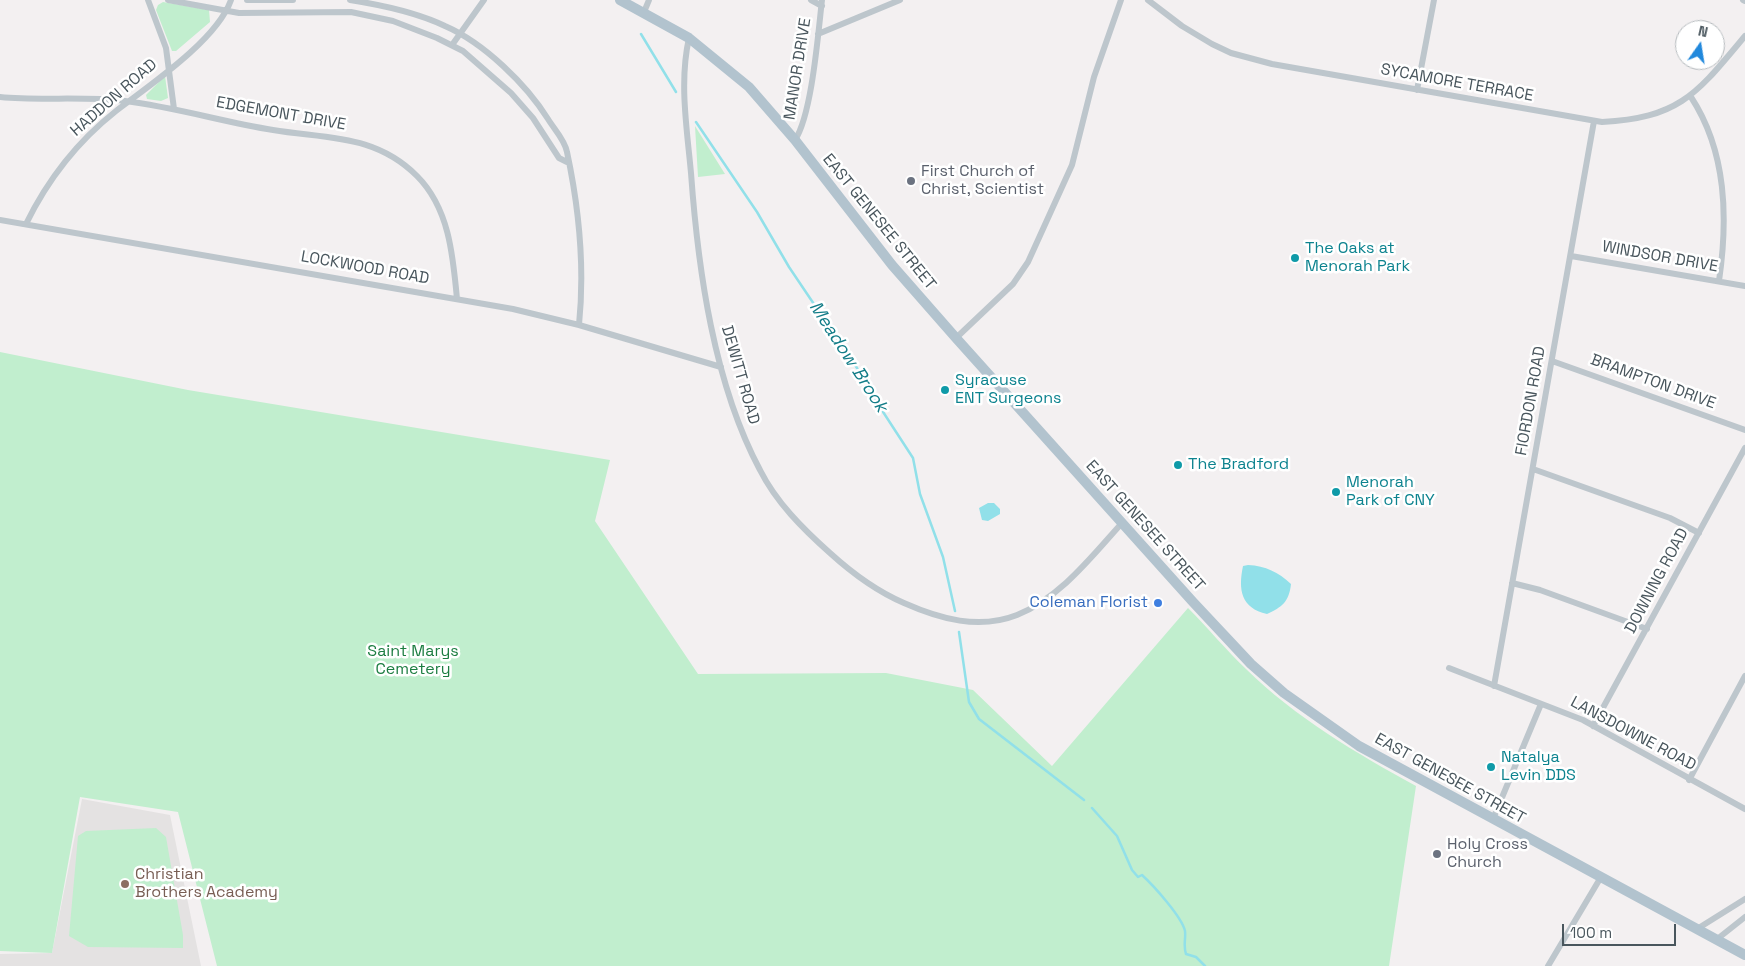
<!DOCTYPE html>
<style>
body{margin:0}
#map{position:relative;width:1745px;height:966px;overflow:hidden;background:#f3f0f1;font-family:"Space Grotesk",sans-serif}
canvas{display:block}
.north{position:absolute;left:1675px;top:20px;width:50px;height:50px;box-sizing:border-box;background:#fff;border:1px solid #b6bbbe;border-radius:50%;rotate:13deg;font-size:14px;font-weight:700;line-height:20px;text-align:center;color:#49565d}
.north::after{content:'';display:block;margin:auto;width:18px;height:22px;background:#2188dc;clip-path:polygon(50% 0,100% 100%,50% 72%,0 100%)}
.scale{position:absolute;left:1562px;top:924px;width:114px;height:22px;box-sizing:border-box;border:2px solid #49565d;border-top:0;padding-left:6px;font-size:15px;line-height:18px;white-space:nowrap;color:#49565d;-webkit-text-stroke:4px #fff;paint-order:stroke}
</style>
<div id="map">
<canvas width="1745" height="966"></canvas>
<div class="north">N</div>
<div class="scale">100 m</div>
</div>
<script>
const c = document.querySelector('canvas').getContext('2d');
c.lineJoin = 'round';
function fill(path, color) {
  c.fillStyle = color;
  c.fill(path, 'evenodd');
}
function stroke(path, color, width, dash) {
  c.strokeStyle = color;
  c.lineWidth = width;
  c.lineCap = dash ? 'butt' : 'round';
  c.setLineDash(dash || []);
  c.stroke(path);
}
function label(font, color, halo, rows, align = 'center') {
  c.font = font + ' "Space Grotesk",sans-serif';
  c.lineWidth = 5;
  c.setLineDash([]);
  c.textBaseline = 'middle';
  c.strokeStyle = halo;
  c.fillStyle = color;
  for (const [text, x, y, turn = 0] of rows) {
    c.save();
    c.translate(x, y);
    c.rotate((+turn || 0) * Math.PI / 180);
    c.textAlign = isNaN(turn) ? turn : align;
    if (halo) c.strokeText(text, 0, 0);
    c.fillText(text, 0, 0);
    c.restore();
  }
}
const education = new Path2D(`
 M82,799L170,815L201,966H0V954L52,953Z`);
const green = new Path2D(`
 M163,2L209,10L210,22L176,51H172L156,10L158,5Z
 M165,76L168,98L161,101L147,99L146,95Z
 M695,126L725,174L698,177Z
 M0,352L188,390L610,460L595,521L698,674L886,673L973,690L1052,766L1188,608C1208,628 1226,650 1246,669C1296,718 1356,753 1416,786L1389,966H217L178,812L80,797L52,953L0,951Z
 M156,828L166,837L183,935V948L88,947L69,936L78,836L86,831Z`);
const water = new Path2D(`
 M988,503H994L1000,509V514L988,521L982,520L979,508Z
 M1248,565C1266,566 1278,572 1291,584C1289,602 1282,607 1267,614C1241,608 1238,590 1243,566Z`);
const stream = new Path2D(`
 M641,34L676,92
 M696,122L757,212L789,267L861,374L874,398L913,458L920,494L943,557L955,611
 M959,632L969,702L979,719L1084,800
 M1092,808L1117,836L1132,870L1138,877L1142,875C1153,885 1182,917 1185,931C1186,939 1183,945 1186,954L1196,957L1205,966`);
const street = new Path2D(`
 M148,0L166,48L174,109
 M168,0L239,13L351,12L393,21L437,38L463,51L511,93L533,118L559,158L567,162
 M247,0H293
 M350,0C382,5 416,12 445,26C484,43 526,84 548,119C554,129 565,140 567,152C579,208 585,266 579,325
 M811,0L822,6
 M1148,0L1182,26L1212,44L1231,53L1272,64L1602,122C1681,118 1698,92 1745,36
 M1743,0L1745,1
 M644,12L649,0
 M818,34L900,0
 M689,38C679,82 687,129 691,173C698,270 714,384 760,470C776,502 803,529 830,553C852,573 876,591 904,603C940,619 979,630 1017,615C1061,597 1091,557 1122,523
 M452,45L484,0
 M1417,90L1434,0
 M0,97C41,101 83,96 125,101C175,107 223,122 273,130C327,139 375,134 417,176C449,208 453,255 457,299
 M1691,97C1727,152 1728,219 1719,281
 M795,140C812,114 818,34 822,0
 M0,220L513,309L579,325L721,367
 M26,224C47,181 78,141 116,111C150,85 217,40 231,0
 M1571,256L1745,286
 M956,338L1013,284L1028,262L1072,165L1094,77L1121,0
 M1552,361L1745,430
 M1533,469L1670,518L1699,533
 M1512,583L1540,590L1647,629
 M1449,668L1583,720L1745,809
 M1494,686L1594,121
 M1593,726L1745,448
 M1689,780L1745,676
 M1493,819L1541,704
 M1697,929L1745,899
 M1716,940L1745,917
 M1548,966L1601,877`);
const primary = new Path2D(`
 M620,0L689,38L749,87L795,140L892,265L956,338L1193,602L1251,664L1284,693L1359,746L1745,955`);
const markers = [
 [911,181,5,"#6b7280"],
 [1295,258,5,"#0f9aa8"],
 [945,390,5,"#0f9aa8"],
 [1178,465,5,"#0f9aa8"],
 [1336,492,5,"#0f9aa8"],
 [1158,603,5,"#3f7fe0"],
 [1491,767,5,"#0f9aa8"],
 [1437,854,5,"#6b7280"],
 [125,884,5,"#8d6e63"]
];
const streetNames = [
 ["MANOR DRIVE",798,69,-81],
 ["SYCAMORE TERRACE",1457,83,10],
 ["HADDON ROAD",114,98,-41],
 ["EDGEMONT DRIVE",281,114,10],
 ["EAST GENESEE STREET",879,222,51],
 ["WINDSOR DRIVE",1660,257,10],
 ["LOCKWOOD ROAD",365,268,10],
 ["DEWITT ROAD",740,375,74],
 ["BRAMPTON DRIVE",1653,382,20],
 ["FIORDON ROAD",1531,401,-80],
 ["EAST GENESEE STREET",1145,526,48],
 ["DOWNING ROAD",1657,581,-62],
 ["LANSDOWNE ROAD",1633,734,28],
 ["EAST GENESEE STREET",1450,779,29]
];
const worshipNames = [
 ["First Church of",921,172],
 ["Christ, Scientist",921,190],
 ["Holy Cross",1447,845],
 ["Church",1447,863]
];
const cultureNames = [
 ["The Oaks at",1305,249],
 ["Menorah Park",1305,267],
 ["Syracuse",955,381],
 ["ENT Surgeons",955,399],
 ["The Bradford",1188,465],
 ["Menorah",1346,483],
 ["Park of CNY",1346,501],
 ["Natalya",1501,758],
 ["Levin DDS",1501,776]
];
const shopNames = [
 ["Coleman Florist",1148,603]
];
const parkNames = [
 ["Saint Marys",413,652],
 ["Cemetery",413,670]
];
const educationNames = [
 ["Christian",135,875],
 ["Brothers Academy",135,893]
];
const waterNames = [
 ["Meadow Brook",848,357,57]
];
fill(education, '#e4e2e2');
fill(green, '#c1eece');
fill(water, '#91e0e9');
stroke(stream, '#91e0e9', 2.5);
stroke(street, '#bdc6cc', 6);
stroke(primary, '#b2c3ce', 10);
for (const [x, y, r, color] of markers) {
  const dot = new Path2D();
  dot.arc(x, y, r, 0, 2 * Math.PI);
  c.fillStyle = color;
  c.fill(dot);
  stroke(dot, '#fff', 2);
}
label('16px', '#49565d', '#fff', streetNames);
label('16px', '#5b616d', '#fff', worshipNames, 'left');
label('16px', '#0d838f', '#fff', cultureNames, 'left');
label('16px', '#366cbe', '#fff', shopNames, 'right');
label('16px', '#1c7d41', '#fff', parkNames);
label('16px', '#785e54', '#fff', educationNames, 'left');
label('italic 18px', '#137d88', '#fff', waterNames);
</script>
